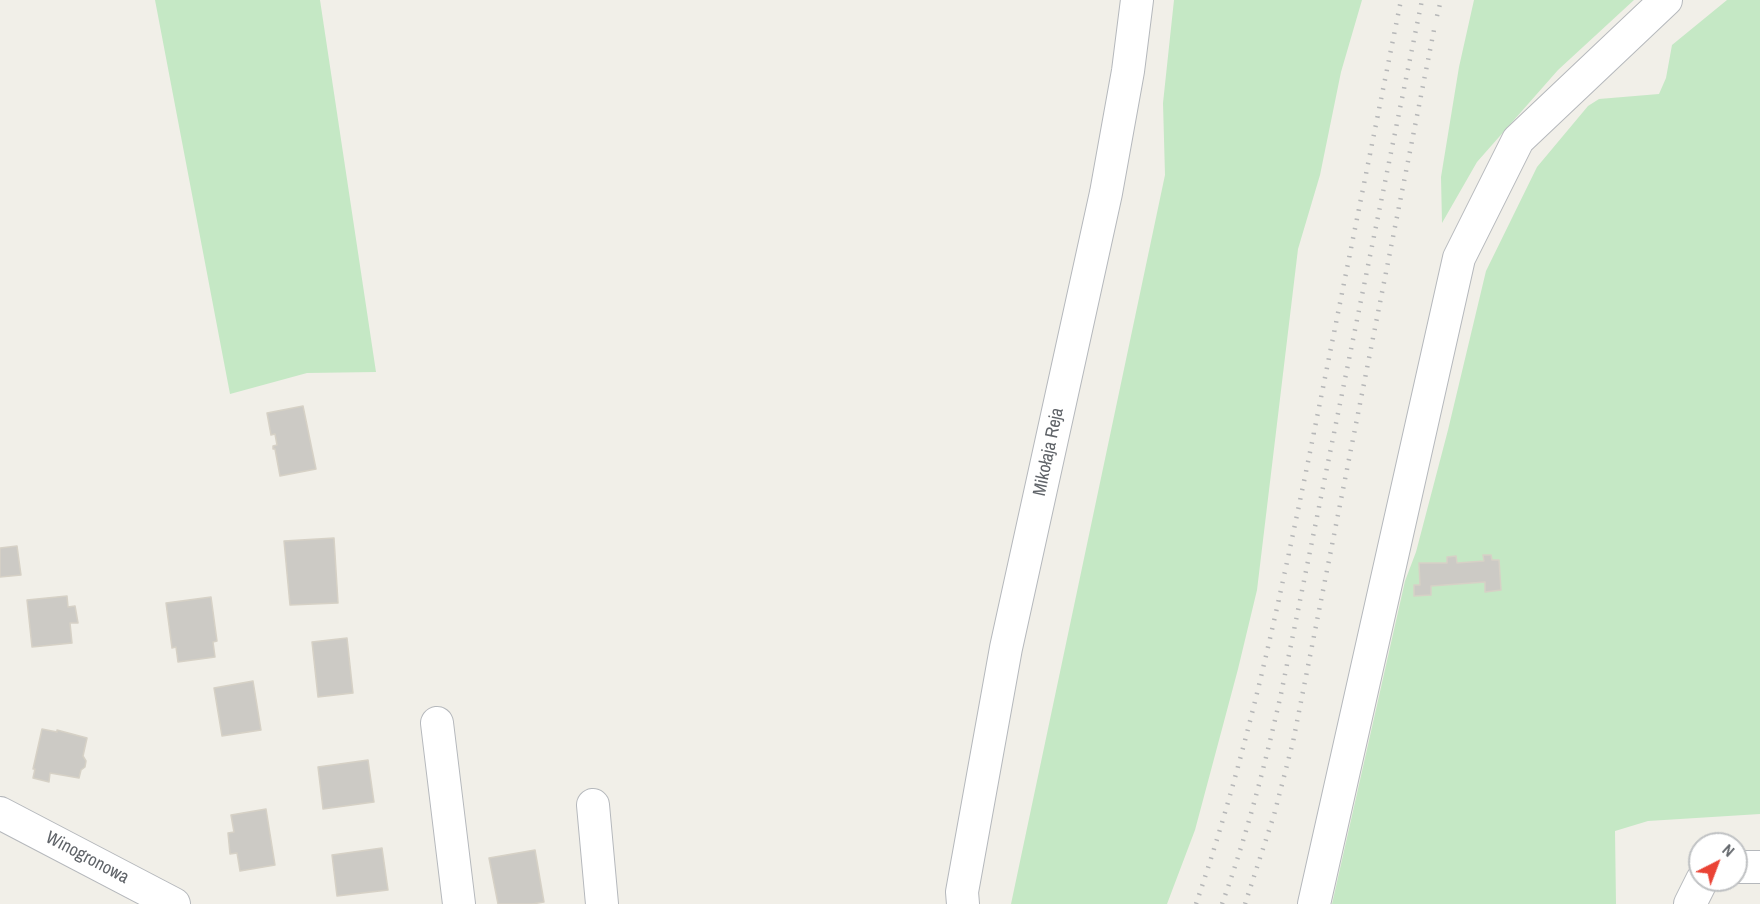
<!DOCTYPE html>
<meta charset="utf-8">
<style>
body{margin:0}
#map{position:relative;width:1760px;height:904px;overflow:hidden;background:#f1efe8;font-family:"Archivo Narrow",sans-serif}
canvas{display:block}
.north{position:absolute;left:1688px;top:832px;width:60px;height:60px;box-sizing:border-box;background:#fff;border:2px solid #bfc1c3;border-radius:50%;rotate:42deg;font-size:16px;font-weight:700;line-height:24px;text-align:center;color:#5f6368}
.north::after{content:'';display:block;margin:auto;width:21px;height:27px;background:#ea4335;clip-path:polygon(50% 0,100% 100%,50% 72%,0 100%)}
</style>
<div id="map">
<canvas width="1760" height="904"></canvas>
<div class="north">N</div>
</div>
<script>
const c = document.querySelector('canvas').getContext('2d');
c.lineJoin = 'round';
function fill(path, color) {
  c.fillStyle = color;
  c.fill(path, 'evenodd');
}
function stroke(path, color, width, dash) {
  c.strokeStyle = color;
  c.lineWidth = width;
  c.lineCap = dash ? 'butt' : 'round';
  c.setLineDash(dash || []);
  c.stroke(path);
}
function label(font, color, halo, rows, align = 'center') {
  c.font = font + ' "Archivo Narrow",sans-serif';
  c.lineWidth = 6;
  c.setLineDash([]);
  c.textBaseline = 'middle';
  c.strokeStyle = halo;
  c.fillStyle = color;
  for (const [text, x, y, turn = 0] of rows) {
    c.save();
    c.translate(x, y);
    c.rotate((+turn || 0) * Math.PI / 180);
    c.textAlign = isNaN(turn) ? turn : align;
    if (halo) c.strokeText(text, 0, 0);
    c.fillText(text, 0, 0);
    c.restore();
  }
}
const green = new Path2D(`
 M155,0H320L376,372L307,373L230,394Z
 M1174,0H1362L1341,72L1320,175L1298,249L1257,590L1238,669L1195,830L1167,904H1011L1165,175L1163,103Z
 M1474,0H1634L1558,70L1477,162L1442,223L1441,177L1459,67Z
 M1727,0H1760V814L1648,821L1615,831L1616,904H1332L1405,581L1416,552L1448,430L1486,271L1537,167L1588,106L1599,99L1659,94L1666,78L1672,45Z`);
const building = new Path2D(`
 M303,406L316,469L280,476L275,449H273V446L277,445L275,434L271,435L267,413Z
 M334,538L338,603L290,605L284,541Z
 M17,546L21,575L0,577V548Z
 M1483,555H1491L1492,560H1499L1501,590L1485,592V582L1431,586V595L1414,596V585H1420L1419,563H1447V557L1456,556L1457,563L1484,561Z
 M67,596L68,607L75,606L78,623H70L72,643L32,647L27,600Z
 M211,597L217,641L213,642L215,657L178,662L176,647L172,648L166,603Z
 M347,638L353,693L318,697L312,642Z
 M253,681L261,730L222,736L214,688Z
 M42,729L57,732V730L87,738L83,756L86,761L85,767L81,770L79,778L50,773L49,782L33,778L35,769H33Z
 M368,760L374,802L323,809L318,767Z
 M266,809L275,865L240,871L237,853L230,854L228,833L234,832L231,815Z
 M382,848L388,890L337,896L332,855Z
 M535,850L544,902L532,904H498L489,858Z`);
const minor = new Path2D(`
 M437,723L459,904
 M593,805L602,904
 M0,813L174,904
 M1736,867H1760
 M963,904L962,892L1006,648L1106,193L1128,71L1137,0
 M1314,904L1459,258L1518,140L1666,0
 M1690,904L1702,880`);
const rail = new Path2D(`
 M1437,16L1441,0
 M1196,904C1246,758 1277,612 1308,462C1339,308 1370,154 1401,0
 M1222,904C1247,835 1265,765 1281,694L1422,0
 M1245,904L1274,815L1293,742L1434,30`);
const streetNames = [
 ["Mikołaja Reja",1049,452,-78],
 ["Winogronowa",87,858,28]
];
fill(green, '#c5e8c5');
fill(building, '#cccac5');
stroke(building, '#d6d1c6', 1.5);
stroke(minor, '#b5b8bc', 34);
stroke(minor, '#fff', 32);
stroke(rail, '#b6b7b8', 4.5, [1.5, 8]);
label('18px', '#5f6368', '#fff', streetNames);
</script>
